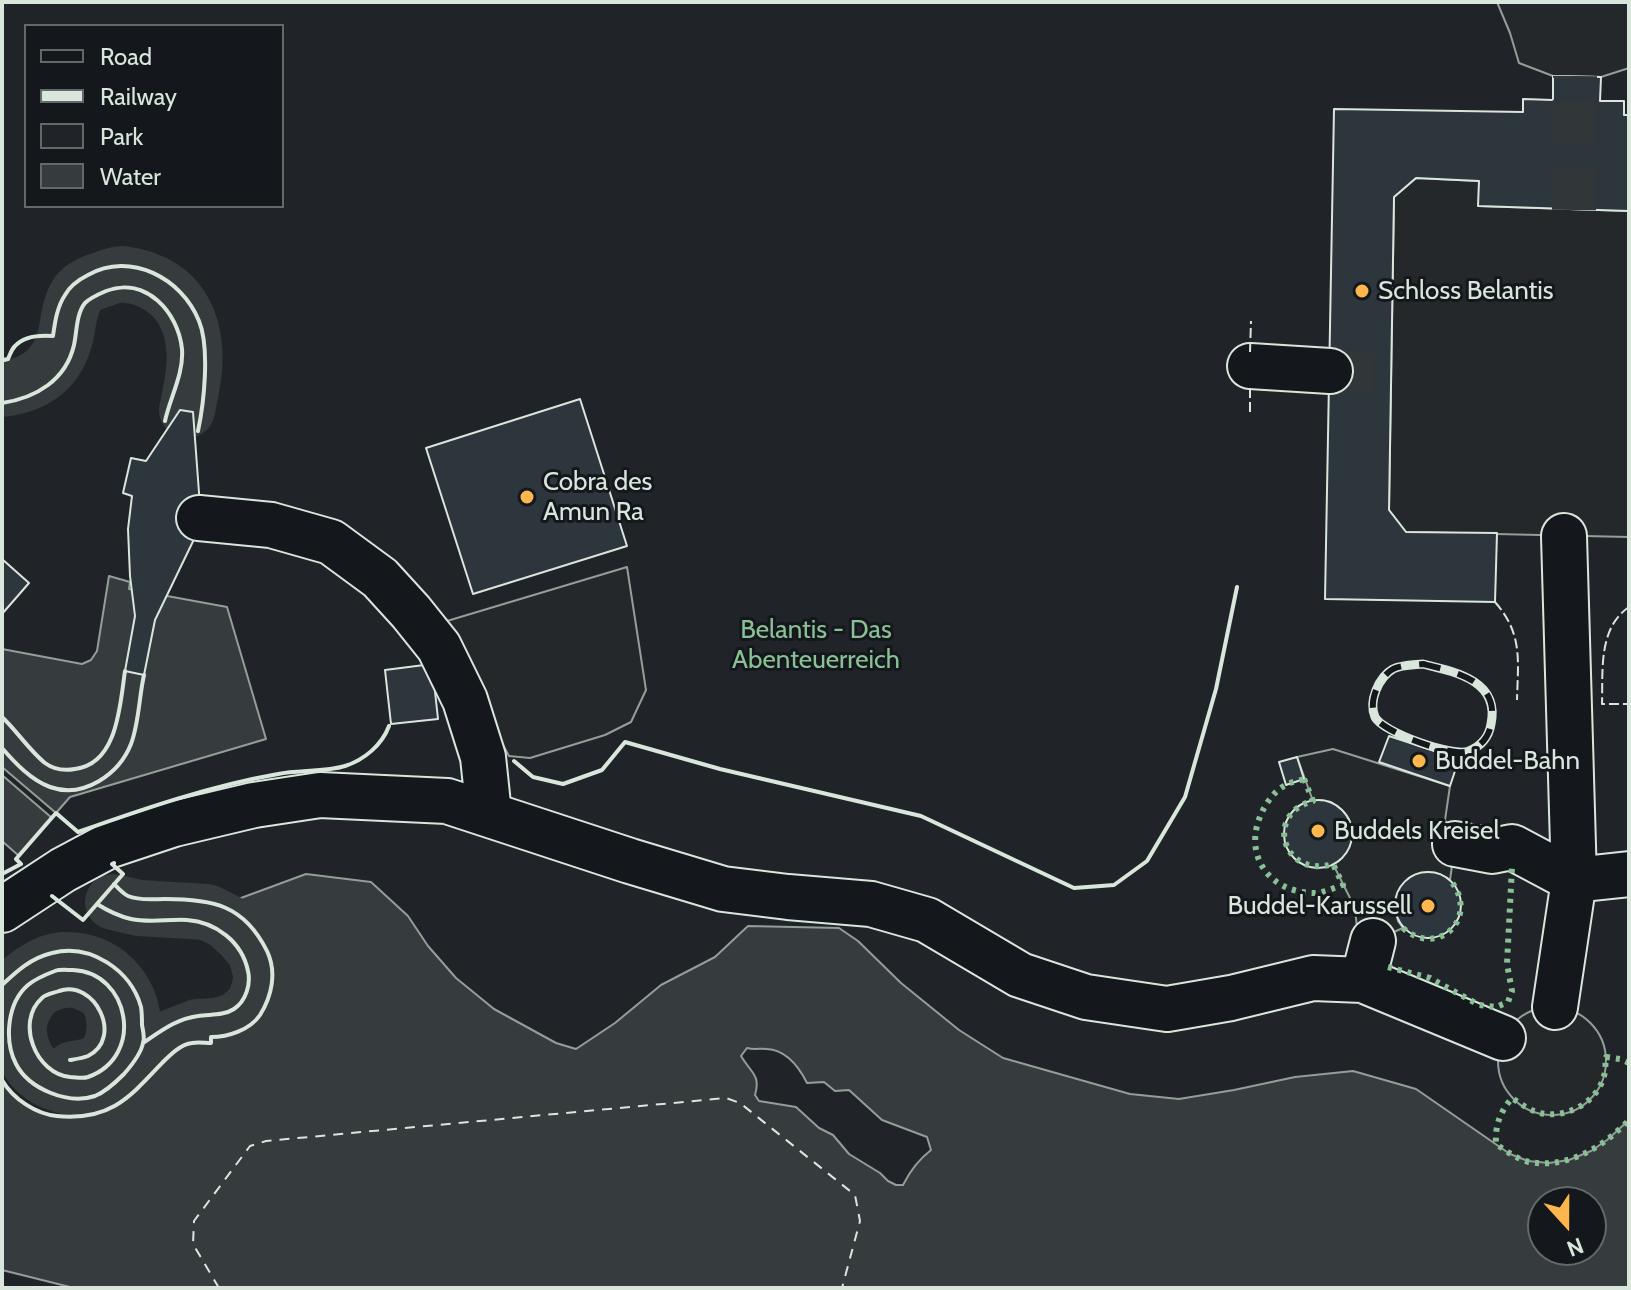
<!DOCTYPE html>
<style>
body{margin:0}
#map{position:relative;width:1631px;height:1290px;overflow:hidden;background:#14181c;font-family:Cabin,sans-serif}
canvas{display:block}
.frame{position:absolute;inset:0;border:4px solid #d8e6dc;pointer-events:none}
.legend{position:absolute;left:24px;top:24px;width:260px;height:184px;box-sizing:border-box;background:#14181c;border:2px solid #626a69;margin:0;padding:10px 14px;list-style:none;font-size:24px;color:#d8e6dc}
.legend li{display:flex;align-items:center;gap:16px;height:40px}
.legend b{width:40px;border:2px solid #626a69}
.north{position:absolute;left:1527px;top:1186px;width:80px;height:80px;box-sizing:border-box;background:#14181c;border:2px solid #626a69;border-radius:50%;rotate:159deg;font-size:22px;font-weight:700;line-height:32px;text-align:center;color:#d8e6dc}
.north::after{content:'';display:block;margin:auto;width:28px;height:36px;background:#ffb74d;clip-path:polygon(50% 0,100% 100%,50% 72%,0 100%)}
</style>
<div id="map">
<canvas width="1631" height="1290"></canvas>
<div class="frame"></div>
<ul class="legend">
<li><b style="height:10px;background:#14181c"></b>Road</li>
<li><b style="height:10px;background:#d8e6dc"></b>Railway</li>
<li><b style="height:22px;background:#202428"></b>Park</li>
<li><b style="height:22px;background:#363b3e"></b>Water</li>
</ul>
<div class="north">N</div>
</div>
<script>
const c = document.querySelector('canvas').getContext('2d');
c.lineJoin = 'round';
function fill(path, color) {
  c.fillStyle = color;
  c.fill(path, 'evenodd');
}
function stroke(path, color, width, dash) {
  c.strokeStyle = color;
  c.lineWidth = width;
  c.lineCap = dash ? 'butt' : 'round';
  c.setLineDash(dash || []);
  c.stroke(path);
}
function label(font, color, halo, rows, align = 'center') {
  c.font = font + ' Cabin,sans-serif';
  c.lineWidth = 6;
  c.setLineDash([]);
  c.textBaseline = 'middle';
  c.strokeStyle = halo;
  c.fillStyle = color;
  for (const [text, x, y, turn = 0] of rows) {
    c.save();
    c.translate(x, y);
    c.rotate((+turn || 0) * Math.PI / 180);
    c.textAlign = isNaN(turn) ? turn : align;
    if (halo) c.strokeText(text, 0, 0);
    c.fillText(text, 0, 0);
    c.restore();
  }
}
const green = new Path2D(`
 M2,2H1629V1288H2ZM26,26H282V206H26ZM1543,1202H1591V1250H1543Z`);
const parking = new Path2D(`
 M1497,2H1629V68L1601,77L1553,76L1519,63L1510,33Z
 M1416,178L1479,181V206L1629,211V537L1406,532L1389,510L1394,197Z
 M627,567L646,690L631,722L605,735L530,758L509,756L437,624Z
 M1333,749L1450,786L1445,820L1456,837L1450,880L1439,874L1428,872L1412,876L1400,888L1395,904L1398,921L1403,928L1373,941L1358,939L1355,908L1333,864L1340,860L1349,847L1352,834L1349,819L1344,812L1331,802L1322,800L1313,801L1297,757Z
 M1498 1061a54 54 0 1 1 108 0a54 54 0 1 1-108 0Z`);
const water = new Path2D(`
 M109,576L130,582L129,589L227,607L266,739L70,797L56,813L2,767V649L82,664L91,660L97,651Z
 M2,775L52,818L19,856L2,841Z
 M306,874L371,882L408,916L428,946L456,978L494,1009L556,1043L576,1049L615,1023L661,985L715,957L748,926L839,928L858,941L901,983L959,1030L1003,1058L1130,1094L1179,1099L1234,1090L1295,1077L1353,1071L1416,1089L1510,1154L1528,1161L1549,1163L1569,1160L1591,1151L1607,1140L1629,1120V1288H74L2,1270V1080C13,1099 36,1114 57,1116C109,1121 128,1098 162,1063C170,1055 181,1045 192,1043C198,1042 205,1043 211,1043V1037C268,1037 286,981 260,937C251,922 236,914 222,905ZM747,1048C755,1050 760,1048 767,1049C786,1050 799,1067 807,1083L824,1082L835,1091L849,1090L882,1120L927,1137L931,1150C918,1160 910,1171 903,1185H896L888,1181L880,1173L849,1154L833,1135L819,1128L796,1107L759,1101L755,1095C761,1075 751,1073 741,1056ZM1543,1202H1591V1250H1543Z`);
const canal = new Path2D(`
 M2,389C37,385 58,368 66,334C69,320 69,306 78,293C83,286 96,281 104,279C109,277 116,274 122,274C123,274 133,276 134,276C161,282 181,298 190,326C199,355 193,382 187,410
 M113,902L139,908L207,912L227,922L242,936L256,953L262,978L255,1004L237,1020L217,1026L197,1027L169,1038L144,1065L123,1092L120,1094
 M2,1006C6,1000 11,992 16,986C27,974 47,961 63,960C103,958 134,989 133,1028C133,1045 129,1059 115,1071C104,1081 86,1089 71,1087C51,1084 32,1073 24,1053C16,1034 17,1019 28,1001C36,986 58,978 75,980C81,980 87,984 92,986C94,987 101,991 103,992C118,1009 119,1044 102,1059C95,1066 82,1068 73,1069`);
const ferry = new Path2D(`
 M219,1288L193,1244L194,1221L250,1146L266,1141L726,1098L740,1103L855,1195L860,1221L842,1288`);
const building = new Path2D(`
 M1553,76L1601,77L1600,101H1624V115H1629V211L1478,206L1479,181L1416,178L1394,197L1389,510L1406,532L1497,533L1495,602L1325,599L1334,109L1523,112V99L1553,100Z
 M580,399L627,546L473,594L426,448Z
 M180,410L193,412L200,506L198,531L155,620L144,675L125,671L135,616L130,576L128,529L132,496L123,493L131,458L146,461Z
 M2,559L29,583L2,614Z
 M432,664L438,719L391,724L385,670Z
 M1389,736L1459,759L1450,786L1379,762Z
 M1297,757L1304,779L1286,785L1279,762Z
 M1284 834a34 34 0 1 1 68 0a34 34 0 1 1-68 0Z
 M1395 905a33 33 0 1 1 66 0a33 33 0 1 1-66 0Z`);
const streetTunnel = new Path2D(`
 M1574,210L1575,76
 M1330,371L1392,373`);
const street = new Path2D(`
 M1250,366L1330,371
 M199,518L271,525L331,542L380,578L411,612L439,647L465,700L483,757L489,814
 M1455,844L1492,851L1512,847L1574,880L1629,874
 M2,910L63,870L108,846L174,824L254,805L320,795L447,801L630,861L723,889L788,897L871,904L927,920L1020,975L1086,997L1167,1009L1231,998L1313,978L1363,980L1503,1038
 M1363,980L1373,941
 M1555,1007L1574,880L1564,536`);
const rail = new Path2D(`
 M1423,664C1456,672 1500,681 1491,724C1489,737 1481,746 1469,751C1454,758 1382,732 1375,717C1368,701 1379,677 1393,669C1401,665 1414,665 1423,664Z`);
const hedge = new Path2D(`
 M1304,779L1313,801C1264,813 1282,879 1333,864L1343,885C1333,888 1324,893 1313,893C1268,892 1242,854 1262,812C1267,802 1275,790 1286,785C1291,782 1298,781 1304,779Z
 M1403,928C1438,959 1481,917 1450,880
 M1388,967L1430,978L1479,1005L1496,1007L1508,1002L1512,991L1507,964L1512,867
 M1629,1063L1620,1059L1606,1057C1605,1063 1606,1070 1604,1076C1597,1103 1566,1119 1540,1113C1529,1110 1521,1104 1512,1098C1500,1112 1495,1125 1496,1144C1506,1151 1517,1159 1529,1162C1568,1169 1603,1147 1629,1120`);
const fence = new Path2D(`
 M1250,352L1251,321
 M1250,412V384
 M1495,602C1523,634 1518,660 1517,700
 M1629,607C1598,628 1603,671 1602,704H1629`);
const wall = new Path2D(`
 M2,358L4,360L8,359C10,355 11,350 15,346C24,336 40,335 53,336C55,322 57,307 65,295C70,286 78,280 88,275C130,251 182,278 199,321C210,348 204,403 198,431
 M2,403C36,398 66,380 74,345C77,332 76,314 85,303C90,298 99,294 106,291C146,276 178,312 182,349C184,373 170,398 165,421
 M2,717C16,730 30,751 45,763C53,769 64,771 75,769C118,764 120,704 125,671
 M2,748C15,763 31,780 50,787C84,799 119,774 131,744C139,723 139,697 144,675
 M514,761L533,777L563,784L602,770L625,742L720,769L921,816L1074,888L1114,885L1147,861L1185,797L1216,689L1237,587
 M2,874L21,864L16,859L56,813L78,832C143,809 210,786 278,774C298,770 326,772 345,766C364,760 382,745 389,726
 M52,896L83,920L123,874L112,864L114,863
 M97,904C108,911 118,916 131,919C150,923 168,919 187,920C216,922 242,942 248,971C251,984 246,1001 234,1009C223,1016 210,1014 198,1016C176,1019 161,1031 143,1043
 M2,985C17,971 31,958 52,953C90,943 131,970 141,1007C142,1013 142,1020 142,1025C143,1030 145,1038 143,1043C141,1054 131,1066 124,1074C116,1082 105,1092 95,1096C68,1105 29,1089 16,1064C4,1040 7,1003 28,985C34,980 47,974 55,971C60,969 67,970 73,970C129,972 146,1056 88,1077C82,1079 76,1077 70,1077C36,1074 15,1022 42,998C46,994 54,993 59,991C95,979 124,1038 88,1056C83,1058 76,1059 70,1060
 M2,1080C13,1099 36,1114 57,1116C110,1121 129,1098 162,1063C170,1055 181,1044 192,1043C198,1042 205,1043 211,1043V1037C228,1037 250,1030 260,1015C272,996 277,972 267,951C244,905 213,899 165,899C154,899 139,901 128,896C123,894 118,888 114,884`);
const markers = [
 [1362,291,8,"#ffb74d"],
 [527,497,8,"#ffb74d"],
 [1419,761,8,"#ffb74d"],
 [1318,831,8,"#ffb74d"],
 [1428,906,8,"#ffb74d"]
];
const poiNames = [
 ["Schloss Belantis",1378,291],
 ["Cobra des",543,482],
 ["Amun Ra",543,512],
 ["Buddel-Bahn",1435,761],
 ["Buddels Kreisel",1334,831],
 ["Buddel-Karussell",1412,906,"right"]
];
const parkNames = [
 ["Belantis - Das",816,630],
 ["Abenteuerreich",816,660]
];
fill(green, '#202428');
stroke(green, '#939e99', 2);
fill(parking, '#24282b');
stroke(parking, '#939e99', 2);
fill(water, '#363b3e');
stroke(water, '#939e99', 2);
stroke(canal, '#363b3e', 56);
stroke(ferry, '#d8e6dc', 2, [10, 8]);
fill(building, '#2c363c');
stroke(building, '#d8e6dc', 2);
stroke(streetTunnel, '#313739', 44, [44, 22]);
stroke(street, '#d8e6dc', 48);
stroke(street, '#14181c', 44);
stroke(rail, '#d8e6dc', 9);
stroke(rail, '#14181c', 6, [18]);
stroke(hedge, '#8ac095', 6, [4, 6]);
stroke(fence, '#d8e6dc', 2, [10, 4]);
stroke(wall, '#d8e6dc', 4);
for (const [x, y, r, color] of markers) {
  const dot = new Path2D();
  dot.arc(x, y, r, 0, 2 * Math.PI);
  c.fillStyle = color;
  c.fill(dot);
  stroke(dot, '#14181c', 3);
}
label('26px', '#d8e6dc', '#14181c', poiNames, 'left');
label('26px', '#8ac095', '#14181c', parkNames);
</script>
